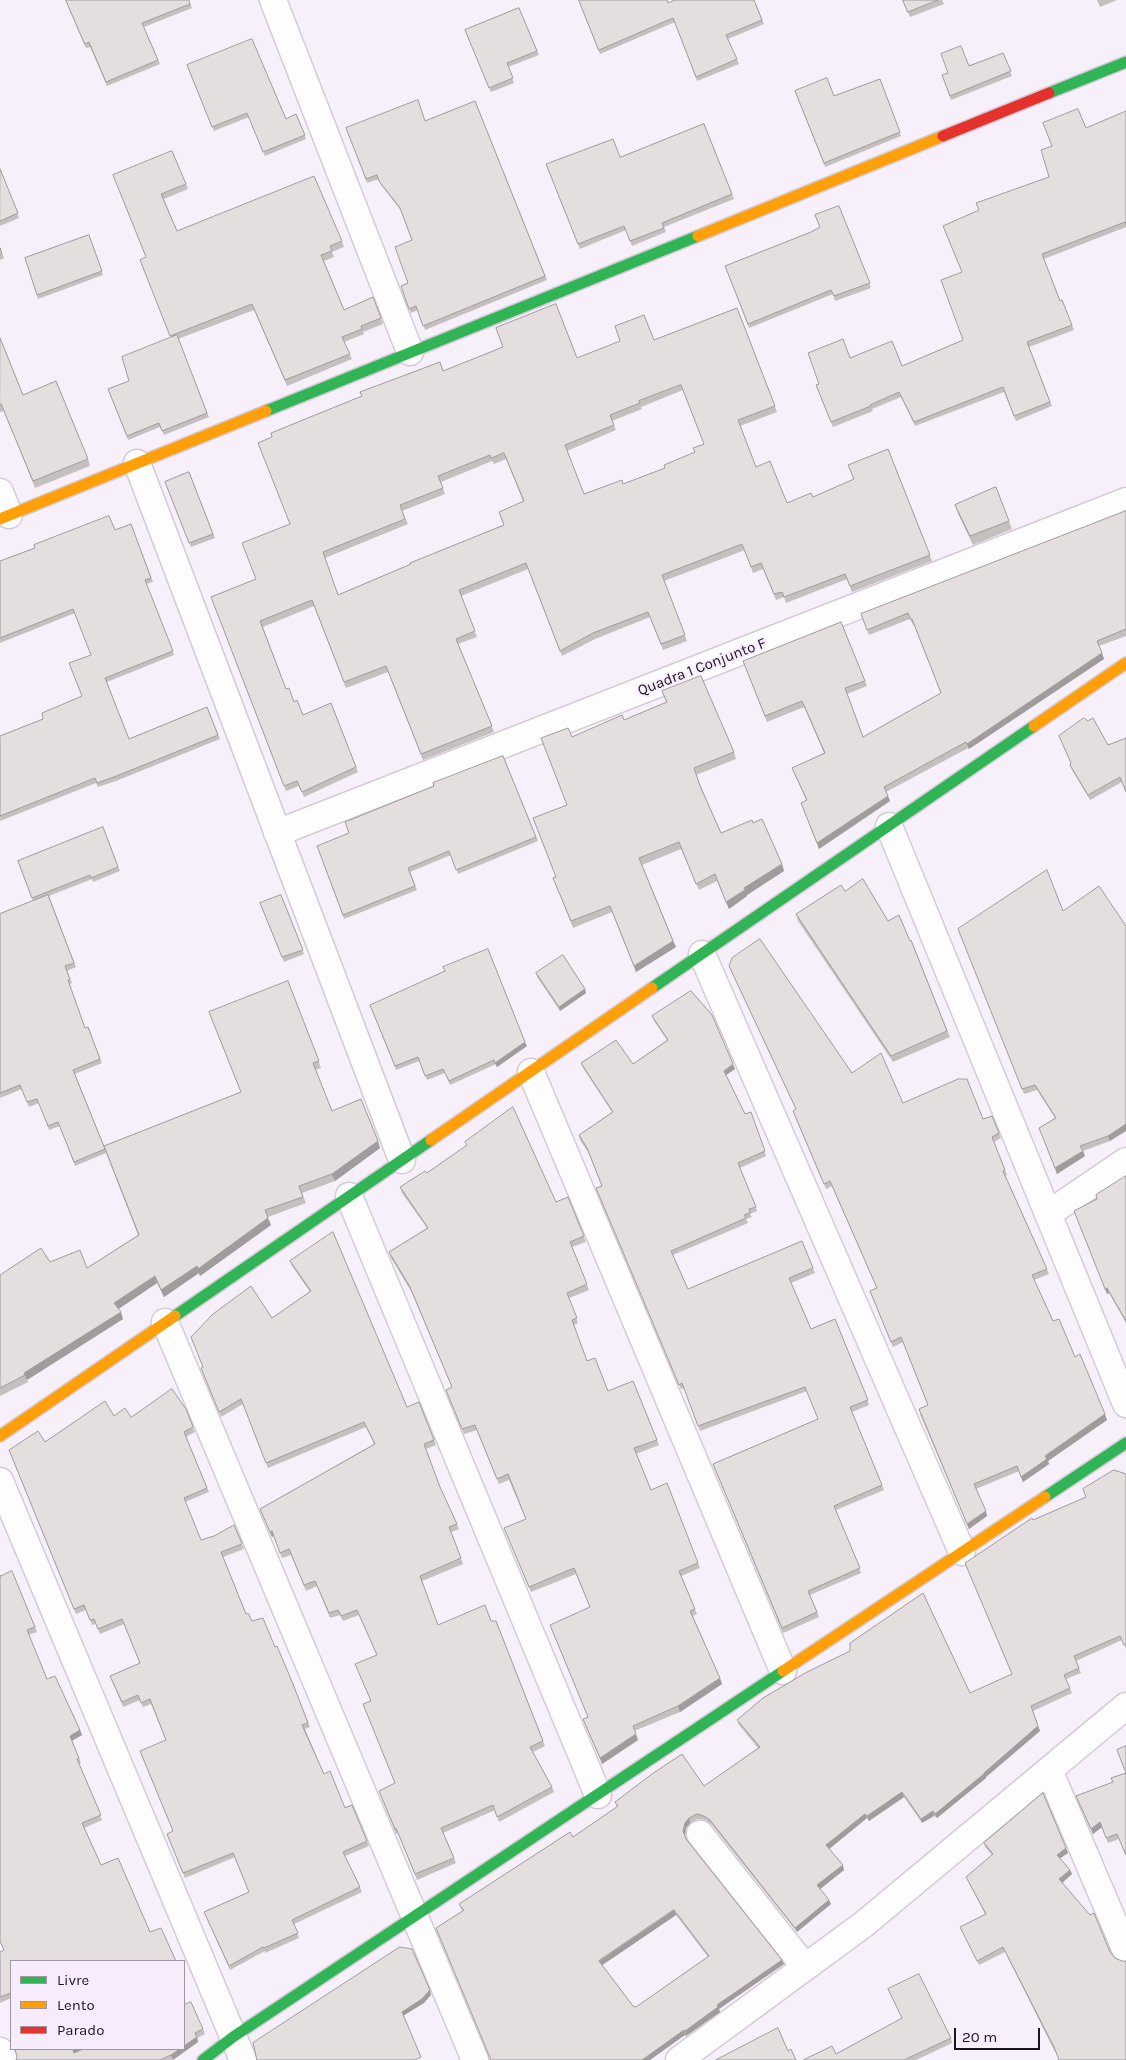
<!DOCTYPE html>
<style>
body{margin:0}
#map{position:relative;width:1126px;height:2060px;overflow:hidden;background:#f7effa;font-family:Karla,sans-serif}
canvas{display:block}
.legend{position:absolute;left:10px;top:1960px;width:175px;height:90px;box-sizing:border-box;background:#f9ebfe;border:1px solid #a095a4;margin:0;padding:6px 9px;list-style:none;font-size:15px;color:#1b151d}
.legend li{display:flex;align-items:center;gap:10px;height:25px}
.legend b{width:25px;border:1px solid #a095a4}
.scale{position:absolute;left:954px;top:2028px;width:86px;height:22px;box-sizing:border-box;border:2px solid #1b151d;border-top:0;padding-left:6px;font-size:15px;line-height:18px;white-space:nowrap;color:#1b151d;-webkit-text-stroke:4px #f9ebfe;paint-order:stroke}
</style>
<div id="map">
<canvas width="1126" height="2060"></canvas>
<ul class="legend">
<li><b style="height:6px;background:#30b455"></b>Livre</li>
<li><b style="height:6px;background:#ff9f0a"></b>Lento</li>
<li><b style="height:6px;background:#e5322d"></b>Parado</li>
</ul>
<div class="scale">20 m</div>
</div>
<script>
const c = document.querySelector('canvas').getContext('2d');
c.lineJoin = 'round';
function stroke(path, color, width, dash) {
  c.strokeStyle = color;
  c.lineWidth = width;
  c.lineCap = dash ? 'butt' : 'round';
  c.setLineDash(dash || []);
  c.stroke(path);
}
function fill(path, color) {
  c.fillStyle = color;
  c.fill(path, 'evenodd');
}
function label(font, color, halo, rows, align = 'center') {
  c.font = font + ' Karla,sans-serif';
  c.lineWidth = 4;
  c.setLineDash([]);
  c.textBaseline = 'middle';
  c.strokeStyle = halo;
  c.fillStyle = color;
  for (const [text, x, y, turn = 0] of rows) {
    c.save();
    c.translate(x, y);
    c.rotate((+turn || 0) * Math.PI / 180);
    c.textAlign = isNaN(turn) ? turn : align;
    if (halo) c.strokeText(text, 0, 0);
    c.fillText(text, 0, 0);
    c.restore();
  }
}
const street = new Path2D(`
 M273,0L410,352
 M137,463L402,1160
 M0,492L9,515
 M889,826L1126,1404
 M277,833L1126,501
 M702,954L962,1552
 M531,1072L783,1671
 M349,1196L598,1795
 M1048,1214L1126,1161
 M165,1322L475,2060
 M0,1481L243,2060
 M1049,1770L1126,1951
 M700,1834L805,1967
 M0,2051L4,2060
 M679,2060L864,1924L1126,1706`);
const fast = new Path2D(`
 M1049,93L1126,62
 M266,411L698,236
 M652,988L1034,726
 M175,1316L431,1140
 M1045,1497L1126,1443
 M203,2060L233,2037L783,1671`);
const slow = new Path2D(`
 M698,236L943,136
 M0,519L266,411
 M1034,726L1126,663
 M431,1140L652,988
 M0,1436L175,1316
 M783,1671L1045,1497`);
const jam = new Path2D(`
 M943,136L1049,93`);
const wall = new Path2D(`
 M66,0H189L192,8L144,27L160,64L107,86L90,47L86,48Z
 M579,0L668,3L754,0L764,24L728,39L739,64L697,81L675,22L600,54Z
 M903,0H942L944,4L910,17Z
 M1097,0H1117L1100,7Z
 M519,8L539,55L508,67L514,83L491,92L465,30Z
 M1003,53L1012,76L951,100L942,75Z
 M187,65L286,119L296,114L306,139L265,156L249,117L214,131Z
 M880,79L901,136L825,167L795,91L834,96Z
 M475,101L547,280L425,330L418,310L411,313L401,286L408,283L412,240L402,212L381,185L379,179L367,183L346,128L425,121Z
 M1126,111V227L1044,259L1060,301L1062,300L1074,330L1029,347L1052,406L1016,421L1004,392L915,426L901,397L872,409L873,411L833,427L816,385L819,384L850,358L902,366L963,340L979,211L1049,177L1052,146L1086,128Z
 M704,124L734,199L664,227L666,232L632,246L626,230L580,249L546,164L620,157Z
 M172,151L188,189L164,199L177,231L342,241L344,247L332,252L334,257L324,261L344,310L373,297L383,324L363,332L364,334L344,342L352,359L287,386L254,310L178,339L209,417L164,435L160,427L128,440L108,389L129,381L171,337L140,260L146,257Z
 M0,169L19,218L0,226Z
 M839,206L871,288L835,301L833,294L749,328L725,266L811,232L820,227Z
 M89,235L103,275L38,299L25,258Z
 M0,248L4,258L0,260Z
 M737,308L777,412L740,426L756,467L787,503L813,497L854,479L888,449L932,561L852,592L847,579L786,603L784,597L776,600L763,569L753,573L745,550L664,581L687,641L663,650L650,617L595,639L562,656L528,569L461,596L477,637L458,644L494,732L423,760L388,672L346,688L314,606L263,627L286,689L303,715L331,703L358,772L304,797L299,786L286,791L211,597L256,579L290,524L362,396L360,392L443,371L577,358L654,340ZM683,390L704,444L693,448L695,452L665,468L623,484L584,494L567,451L616,430L612,421L642,409L641,407ZM506,459L523,501L504,525L338,595L325,558L408,524L402,511L445,494L441,482L492,461L494,464Z
 M0,338L23,395L88,459L90,466L35,488L4,411L0,412Z
 M189,472L215,538L191,547L165,482Z
 M996,487L1012,529L973,545L958,514L955,505Z
 M1126,511V636L1099,646L1104,659L969,749L968,748L886,792L890,801L819,849L801,803L806,800L792,768L824,753L804,707L767,722L743,661L841,622L867,686L847,694L863,737L941,693L914,625H913L910,619L869,635L861,614Z
 M131,524L153,582L146,584L174,655L107,682L129,739L207,707L220,739L116,781L98,787L96,783L0,821V736L43,719L82,696L91,655L75,613L0,643V561L115,530Z
 M662,691L734,752L736,759L696,775L721,833L753,823L782,864L784,871L747,895V896L729,909L717,881L699,890L681,849L642,865L676,947L636,972L612,912L573,928L556,885V877L567,805L572,737L624,720L666,702Z
 M1088,721L1108,745L1122,782L1090,800L1072,770L1070,765L1071,763L1059,736Z
 M503,756L538,841L458,874L451,855L410,872L417,890L344,919L317,846L349,834L434,786Z
 M103,827L120,871L93,882L92,879L49,896L76,967L67,971L72,983L69,984L85,1028L88,1027L102,1063L75,1074L104,1146L241,1092L288,981L321,1068L315,1070L332,1111L380,1148L335,1181L302,1193L306,1203L268,1217L271,1225L200,1276L199,1273L164,1297L157,1283L118,1309L123,1319L27,1380L28,1382L0,1396V1275L50,1262L87,1268L138,1235L106,1153L75,1166L60,1126L49,1130L39,1103L29,1107L22,1089L0,1098V914L33,901L18,861Z
 M845,891L888,921L910,941L911,940L950,1037L893,1062L798,921L796,914Z
 M281,895L304,954L284,962L260,903Z
 M1063,911L1110,1141L1083,1151L1085,1156L1057,1174L1039,1128L1055,1118L1037,1090L1024,1094L958,929Z
 M729,966L852,1073L903,1103L983,1119L992,1116L1001,1138L994,1142L1007,1175L1005,1176L1049,1274L1034,1280L1053,1321L1075,1357L1107,1420L1048,1461L1049,1464L1023,1482L1019,1471L976,1489L987,1516L969,1529L920,1414L928,1405L903,1342L893,1347L870,1291L877,1288L832,1186L826,1189L795,1116L796,1109Z
 M536,973L585,989L586,993L560,1011L537,977Z
 M370,1005L527,1046L497,1067L496,1064L450,1085L445,1073L427,1080L419,1061L396,1070Z
 M652,1016L735,1069L726,1075L745,1114L751,1112L766,1156L740,1168L757,1211L750,1214L752,1217L746,1219L748,1223L673,1255L688,1289L802,1241L815,1273L791,1283L811,1329L835,1319L869,1405L852,1412L884,1490L836,1510L861,1573L810,1595L819,1617L783,1633L713,1464L818,1419L807,1391L700,1431L684,1388L681,1389L596,1188L602,1186L588,1152L580,1140L579,1135L612,1112L583,1068L581,1063L633,1064L667,1040L654,1021Z
 M465,1142L556,1202L568,1197L586,1242L572,1247L589,1290L569,1298L578,1323L574,1325L587,1361L608,1391L633,1381L659,1445L636,1454L651,1490L698,1563L700,1568L681,1576L697,1614L693,1616L722,1684L680,1712L634,1731L638,1740L602,1764L583,1719L588,1717L590,1607L576,1574L531,1592L506,1533L526,1520L509,1480L499,1484L477,1430L464,1434L446,1390L452,1387L412,1293L391,1258L389,1252L427,1228L402,1193L400,1187L427,1173L467,1145Z
 M1126,1176V1323L1109,1293L1107,1294L1074,1211L1097,1199Z
 M290,1261L407,1407L419,1402L436,1445L426,1449L440,1487L459,1529L451,1532L463,1564L422,1581L438,1625L496,1621L545,1746L533,1752L552,1787L554,1792L499,1822L495,1810L443,1833L456,1863L417,1880L398,1833L396,1834L379,1791L395,1783L371,1701L377,1655L359,1615L343,1621L340,1615L330,1618L317,1586L306,1591L291,1555L282,1558L274,1536L272,1537L260,1509L374,1444L366,1427L268,1468L243,1404L221,1417L203,1373L272,1318L310,1292L292,1266Z
 M186,1409L195,1432L186,1437L209,1492L185,1502L201,1540L214,1536L234,1525L244,1549L223,1557L246,1614L275,1647L293,1684L310,1727L305,1729L324,1774L345,1808L352,1805L369,1846L345,1856L362,1892L294,1924L299,1938L265,1953V1951L230,1970L204,1912L249,1892L235,1857L185,1878L167,1834L173,1831L166,1740L151,1704L143,1707L140,1700L123,1707L110,1676L140,1663L124,1624L100,1634L96,1624L92,1625L86,1610L76,1614L9,1450L45,1442L114,1416L131,1417Z
 M1126,1474V1649L1122,1640L1076,1661L1081,1673L1066,1679L1072,1693L1033,1711L1040,1731L986,1777V1778L937,1818L934,1816L922,1823L904,1797L869,1821L867,1818L829,1849L844,1870L820,1889L831,1904L797,1932L712,1825L706,1820L698,1819L690,1823L686,1828L685,1835L686,1839L784,1964L719,2009L720,2012L686,2036L463,1911L461,1909L459,1904L573,1837L617,1807L615,1802L704,1786L758,1748L739,1725L737,1720L970,1693L1012,1674L1033,1520L1086,1497ZM676,1915L708,1957L636,2007L633,2006L602,1965Z
 M0,1575L35,1627L37,1632L28,1635L47,1679L80,1730L82,1735L72,1741L81,1763L79,1764L102,1820L84,1828L101,1865L150,1932L176,1961H11V1998L0,2003V1952L4,1950Z
 M1126,1746V1856L1119,1839L1108,1843L1102,1827L1093,1834L1076,1796L1113,1782L1111,1778L1125,1773Z
 M984,1843L1068,1853L1060,1858L1070,1870L1072,1874L1062,1883L1110,1952L1115,1958L1122,1961L1055,2052L1005,1952L979,1965L960,1927L985,1914L966,1877L992,1855L985,1847Z
 M888,1989L951,2038L952,2043L916,2060H803L836,2054L902,2018Z
 M184,2005L203,2029L205,2034L197,2038L198,2042L172,2060H16L83,2049Z`);
const shadedWall = new Path2D(`
 M1102,653L1104,659L969,749L967,744Z
 M888,796L890,801L819,849L817,843Z
 M782,864L784,871L747,895V896L729,909L726,902L744,888Z
 M673,941L676,947L636,972L634,966Z
 M585,989L586,993L560,1011L559,1007Z
 M525,1042L527,1046L497,1067L495,1063Z
 M733,1064L735,1069L726,1075L724,1071Z
 M1126,1124V1131L1110,1141L1108,1136Z
 M378,1141L380,1148L335,1181L332,1174Z
 M1083,1151L1085,1156L1057,1174L1055,1168Z
 M268,1218L271,1225L200,1276L199,1273L164,1297L161,1290Z
 M155,1276L157,1283L117,1310L114,1303Z
 M1107,1288L1109,1293L1107,1294L1105,1289Z
 M121,1312L123,1319L27,1380L24,1373Z
 M1105,1414L1107,1420L1048,1461L1049,1464L1023,1482L1021,1477L1045,1456Z
 M986,1511L987,1516L969,1529L967,1524Z
 M272,1531L274,1536L272,1537L270,1532Z
 M720,1678L722,1684L680,1712L678,1706Z
 M1038,1726L1040,1731L986,1777V1778L937,1818L935,1814Z
 M80,1730L82,1735L71,1741L70,1736Z
 M636,1734L638,1740L602,1764L600,1758Z
 M902,1792L904,1797L869,1821L867,1816Z
 M933,1811L934,1816L922,1823L921,1819Z
 M865,1814L867,1818L828,1850L826,1845Z
 M689,1818L690,1823L686,1828L685,1836L683,1831L685,1823Z
 M1100,1822L1102,1827L1093,1834L1091,1829Z
 M1066,1848L1068,1853L1059,1859L1057,1855Z
 M843,1865L844,1870L819,1890L817,1885Z
 M1070,1870L1072,1874L1061,1884L1059,1879Z
 M829,1900L831,1904L797,1932L795,1928Z
 M674,1910L676,1915L601,1966L599,1961Z
 M782,1960L784,1964L719,2009L720,2012L686,2036L685,2031L717,2005Z
 M430,1990L431,1995L424,2003L403,2016L402,2012Z
 M684,2030L685,2035L650,2060H642Z
 M197,2037L198,2042L173,2060L171,2055L180,2049H184V2046Z
 M75,2049H83L75,2055L73,2051Z`);
const building = new Path2D(`
 M66,0H189L190,4L142,23L158,60L106,82L89,42L85,44Z
 M579,0H667L668,3L675,0H754L762,20L726,35L737,59L696,77L673,18L599,50Z
 M903,0H938L908,12Z
 M519,8L537,51L507,63L513,78L489,88L465,30Z
 M252,39L286,119L296,114L305,135L263,152L247,113L212,127L187,65Z
 M961,46L969,66L1003,53L1011,71L950,96L942,75L948,73L941,54Z
 M827,78L834,96L880,79L900,132L824,163L795,91Z
 M418,100L425,121L475,101L545,276L423,326L416,306L409,309L401,286L408,283L395,247L412,240L400,208L379,181L377,175L366,179L346,128Z
 M1078,109L1086,128L1126,111V225L1125,222L1042,254L1060,301L1062,300L1072,325L1027,342L1050,402L1014,416L1003,387L914,422L899,392L870,405L871,406L831,422L816,385L819,384L808,353L843,339L850,358L892,341L902,366L963,340L941,280L962,272L943,226L979,210L976,203L1049,177L1041,150L1052,146L1043,123Z
 M704,124L732,194L662,223L664,228L630,241L624,226L578,244L546,164L613,139L620,157Z
 M172,151L186,184L161,194L177,231L314,176L342,241L330,246L332,251L321,255L344,310L373,297L381,318L361,326L362,329L342,337L350,354L285,380L252,304L170,336L140,260L146,257L113,175Z
 M0,169L18,213L0,221Z
 M839,206L870,283L834,296L831,290L748,324L725,266L811,232L820,227L815,215Z
 M89,235L102,271L37,295L25,258Z
 M0,248L2,254L0,255Z
 M556,304L577,358L620,341L615,326L644,315L654,340L737,308L775,406L738,420L756,467L770,461L787,503L811,493L813,497L854,479L848,465L888,449L930,555L850,586L845,574L784,597L782,592L774,594L761,563L751,567L742,544L662,575L685,635L661,644L648,612L593,633L560,651L526,563L459,590L475,631L456,639L492,726L421,754L386,666L344,682L312,600L260,621L286,689L289,688L294,702L297,700L303,715L331,703L356,767L302,792L297,781L284,786L211,597L256,579L242,543L290,524L258,443L272,437L271,433L362,396L360,392L440,362L443,371L503,347L496,328ZM681,385L704,444L693,448L695,452L664,465L665,468L623,484L622,480L584,494L565,445L614,425L610,415L640,403L639,401ZM504,453L524,501L499,512L504,525L410,563L411,564L338,595L323,552L405,519L400,505L443,488L438,476L490,455L491,458Z
 M177,335L207,413L162,431L159,423L127,436L108,389L129,381L122,357Z
 M0,338L23,395L56,381L88,459L33,481L1,404H0Z
 M189,472L213,534L189,543L165,482Z
 M996,487L1009,521L970,536L955,505Z
 M1126,511V629L1097,641L1102,653L967,744L966,742L884,787L888,796L817,843L801,803L807,800L792,768L825,753L802,701L765,716L743,661L841,622L865,681L845,688L863,737L941,693L912,619L911,620L908,613L867,630L861,614Z
 M109,516L115,530L131,524L151,578L145,580L173,651L105,678L129,739L207,707L218,735L114,777L97,783L95,778L0,816V736L43,719L42,713L82,696L69,663L91,655L73,609L0,638V561L35,548L34,545Z
 M701,676L734,752L694,768L700,786L721,833L752,820L753,823L762,819L782,864L744,888L745,890L726,902L715,874L696,884L679,842L639,858L673,941L634,966L610,906L571,921L553,878L556,877L533,818L567,805L541,738L568,728L572,737L622,715L624,720L667,702L662,691Z
 M1084,718L1088,721L1093,718L1108,745L1126,738V792L1120,777L1088,795L1070,765L1071,763L1059,736Z
 M503,756L536,837L456,870L449,851L408,868L415,886L343,915L317,846L349,833L345,822L434,786L433,783Z
 M103,827L118,867L91,878L90,875L32,898L18,861Z
 M1047,870L1063,911L1099,886L1126,926V1124L1108,1136L1080,1146L1083,1151L1055,1168L1039,1128L1056,1118L1035,1085L1022,1089L958,929Z
 M863,879L888,921L899,915L910,941L911,940L947,1031L891,1056L796,914L841,885L845,891Z
 M48,895L74,963L65,966L70,979L68,980L85,1028L88,1027L100,1059L73,1070L105,1149L74,1162L58,1122L48,1126L37,1099L27,1102L20,1085L0,1093V914Z
 M281,895L303,950L282,957L260,903Z
 M760,939L852,1073L881,1053L903,1103L958,1079H967L983,1119L992,1116L999,1133L992,1137L1005,1170L1003,1171L1047,1269L1032,1275L1053,1321L1059,1319L1075,1357L1080,1354L1105,1414L1045,1456L1047,1459L1021,1477L1017,1466L974,1484L986,1511L967,1524L919,1409L928,1405L901,1337L891,1342L870,1291L877,1288L830,1181L824,1184L793,1111L796,1109L729,966L732,958Z
 M488,949L525,1042L495,1063L494,1060L449,1081L443,1069L425,1076L418,1057L395,1066L370,1005L445,971L443,967Z
 M563,955L585,989L559,1007L536,973Z
 M288,981L319,1061L313,1063L332,1111L361,1099L378,1141L332,1174L299,1186L303,1197L265,1210L268,1218L198,1269L197,1266L161,1290L155,1276L114,1303L121,1312L24,1373L25,1375L0,1388V1275L41,1248L50,1262L80,1250L87,1268L139,1235L104,1146L241,1092L209,1012Z
 M691,991L712,1015L733,1064L724,1071L745,1114L751,1112L765,1151L738,1163L756,1207L749,1209L750,1213L744,1215L746,1218L671,1251L688,1289L802,1241L813,1268L789,1278L811,1329L835,1319L868,1400L850,1407L882,1485L834,1506L860,1568L808,1591L817,1612L782,1628L713,1464L818,1419L805,1387L698,1426L682,1383L679,1385L596,1188L602,1186L587,1148L579,1135L613,1112L581,1063L616,1040L633,1064L668,1040L652,1016Z
 M513,1107L556,1202L568,1197L584,1236L570,1242L587,1284L567,1293L577,1318L572,1320L587,1361L595,1358L608,1391L633,1381L657,1440L634,1448L651,1490L667,1483L698,1563L679,1571L695,1609L690,1611L720,1678L678,1706L633,1726L636,1734L600,1758L583,1719L588,1717L550,1625L590,1607L574,1568L529,1587L504,1528L526,1519L508,1474L497,1479L475,1425L462,1429L446,1390L452,1387L410,1287L389,1252L428,1228L400,1187L425,1171L427,1173L467,1145L465,1142Z
 M1126,1176V1321L1107,1288L1105,1289L1074,1211L1097,1199L1096,1195Z
 M333,1232L407,1407L419,1402L434,1440L424,1444L440,1487L457,1524L449,1527L461,1558L420,1576L438,1625L485,1605L491,1621H496L543,1741L530,1747L552,1787L497,1817L493,1805L441,1828L454,1858L415,1874L396,1828L395,1829L379,1791L395,1783L363,1704L371,1701L355,1664L377,1655L357,1610L341,1616L338,1610L329,1613L315,1581L304,1585L289,1549L280,1553L272,1531L270,1532L260,1509L375,1444L364,1422L266,1463L241,1399L219,1412L201,1368L203,1367L191,1337L213,1314L251,1286L272,1318L311,1291L290,1261Z
 M172,1389L186,1409L193,1427L184,1432L207,1488L184,1498L201,1540L214,1536L234,1525L242,1544L221,1552L246,1614L248,1613L252,1621L263,1618L275,1647L277,1646L293,1684L308,1723L302,1725L324,1774L330,1771L345,1808L352,1805L367,1841L343,1852L360,1887L292,1920L298,1933L264,1948L263,1947L229,1966L204,1912L249,1892L233,1853L183,1873L167,1834L173,1831L140,1751L166,1740L150,1699L141,1703L138,1695L122,1702L110,1676L140,1663L122,1619L98,1629L94,1619L90,1620L84,1605L74,1609L9,1450L38,1431L45,1442L105,1401L114,1416L125,1408L131,1417Z
 M1114,1470L1126,1474V1644L1124,1645L1120,1636L1074,1656L1079,1668L1064,1675L1070,1688L1031,1706L1038,1726L984,1773V1774L935,1814L933,1811L921,1819L902,1792L867,1816L865,1814L826,1845L843,1865L817,1885L829,1900L795,1928L710,1820L704,1816L697,1814L689,1818L685,1823L683,1831L686,1839L782,1960L717,2005L718,2007L685,2031L684,2030L642,2060H491L436,1928L464,1910L459,1904L570,1832L573,1837L618,1806L615,1802L652,1774L682,1754L704,1786L760,1747L737,1720L763,1698L807,1672L850,1651V1643L923,1593L970,1693L1012,1674L965,1563L1032,1518L1033,1520L1086,1497L1083,1489ZM674,1910L709,1956L636,2007L633,2006L599,1961Z
 M12,1571L35,1627L27,1630L47,1679L55,1676L80,1730L70,1736L79,1758L77,1759L101,1815L82,1823L101,1865L118,1858L150,1932L161,1928L176,1961H11V1993L0,1997V1952L4,1950L0,1941V1575V1576Z
 M1126,1746V1855L1117,1834L1106,1838L1100,1822L1091,1829L1076,1796L1113,1782L1111,1778L1126,1773L1117,1750Z
 M1043,1793L1066,1848L1057,1855L1070,1870L1059,1879L1090,1915L1094,1913L1110,1952L1115,1958L1122,1961H1126V2060H1059L1054,2047L1003,1947L977,1961L960,1927L986,1914L966,1877L993,1854L984,1843Z
 M400,1947L412,1949L430,1990L422,1999L402,2012L421,2057L415,2060H257L253,2043Z
 M919,1974L951,2038L904,2060H803L832,2046L836,2054L902,2018L888,1989Z
 M191,2002L203,2029L195,2033L197,2037L184,2046V2005Z
 M778,2028L788,2051L791,2049L796,2060H716Z
 M15,2049H75L73,2051L74,2053L83,2049H180L171,2055L160,2060H16L17,2056Z`);
const streetNames = [
 ["Quadra 1 Conjunto F",702,667,-21]
];
stroke(street, '#d3ccd6', 29);
stroke(fast, '#d3ccd6', 14);
stroke(slow, '#d3ccd6', 14);
stroke(jam, '#d3ccd6', 14);
stroke(street, '#fefdfe', 26);
stroke(fast, '#30b455', 11);
stroke(slow, '#ff9f0a', 11);
stroke(jam, '#e5322d', 11);
fill(wall, '#c5bfc0');
fill(shadedWall, '#a09b9c');
fill(building, '#e5dedf');
stroke(building, '#a09b9c', 1);
label('15px', '#1b151d', '#f9ebfe', streetNames);
</script>
